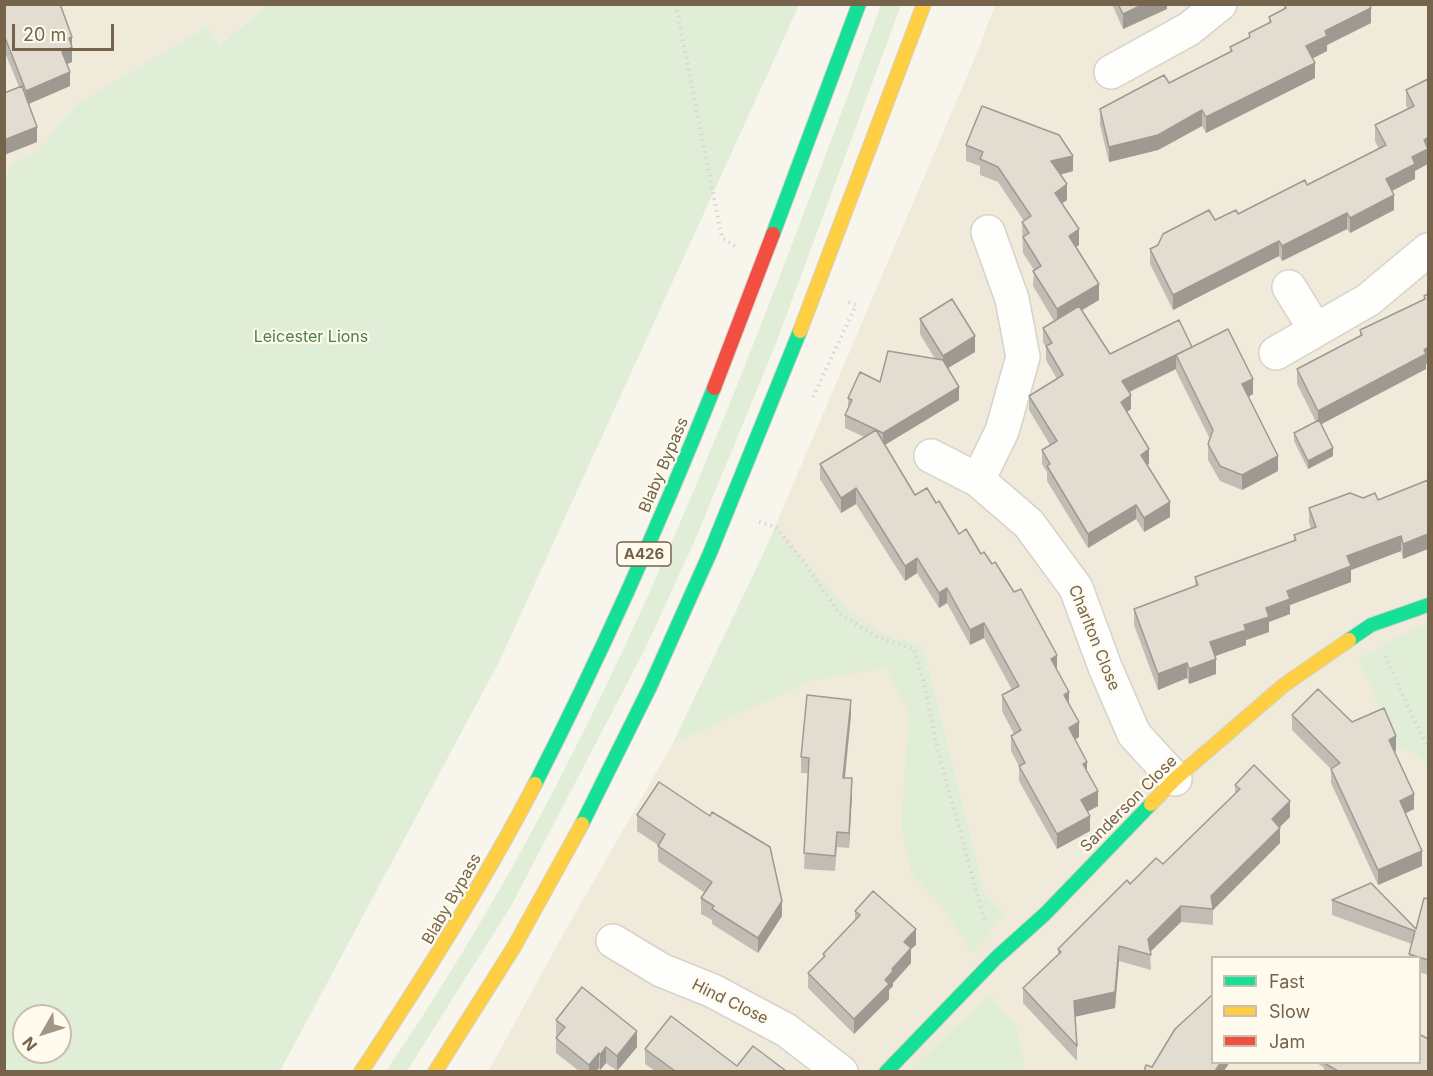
<!DOCTYPE html>
<style>
body{margin:0}
#map{position:relative;width:1433px;height:1076px;overflow:hidden;background:#f7f5ec;font-family:Inter,sans-serif}
canvas{display:block}
.frame{position:absolute;inset:0;border:6px solid #75634c;pointer-events:none}
.legend{position:absolute;left:1211px;top:956px;width:210px;height:108px;box-sizing:border-box;background:#fefbee;border:2px solid #c7bead;margin:0;padding:8px 10px;list-style:none;font-size:18px;color:#75634c}
.legend li{display:flex;align-items:center;gap:12px;height:30px}
.legend b{width:30px;border:2px solid #c7bead}
.north{position:absolute;left:12px;top:1004px;width:60px;height:60px;box-sizing:border-box;background:#fefbee;border:2px solid #c7bead;border-radius:50%;rotate:231deg;font-size:16px;font-weight:700;line-height:24px;text-align:center;color:#75634c}
.north::after{content:'';display:block;margin:auto;width:21px;height:27px;background:#a29684;clip-path:polygon(50% 0,100% 100%,50% 72%,0 100%)}
.scale{position:absolute;left:12px;top:24px;width:102px;height:27px;box-sizing:border-box;border:3px solid #75634c;border-top:0;padding-left:8px;font-size:18px;line-height:21px;white-space:nowrap;color:#75634c;-webkit-text-stroke:4px #fefbee;paint-order:stroke}
</style>
<div id="map">
<canvas width="1433" height="1076"></canvas>
<div class="frame"></div>
<ul class="legend">
<li><b style="height:8px;background:#16e098"></b>Fast</li>
<li><b style="height:8px;background:#ffcf43"></b>Slow</li>
<li><b style="height:8px;background:#f24e42"></b>Jam</li>
</ul>
<div class="north">N</div>
<div class="scale">20 m</div>
</div>
<script>
const c = document.querySelector('canvas').getContext('2d');
c.lineJoin = 'round';
function fill(path, color) {
  c.fillStyle = color;
  c.fill(path, 'evenodd');
}
function stroke(path, color, width, dash) {
  c.strokeStyle = color;
  c.lineWidth = width;
  c.lineCap = dash ? 'butt' : 'round';
  c.setLineDash(dash || []);
  c.stroke(path);
}
function label(font, color, halo, rows, align = 'center') {
  c.font = font + ' Inter,sans-serif';
  c.lineWidth = 4.5;
  c.setLineDash([]);
  c.textBaseline = 'middle';
  c.strokeStyle = halo;
  c.fillStyle = color;
  for (const [text, x, y, turn = 0] of rows) {
    c.save();
    c.translate(x, y);
    c.rotate((+turn || 0) * Math.PI / 180);
    c.textAlign = isNaN(turn) ? turn : align;
    if (halo) c.strokeText(text, 0, 0);
    c.fillText(text, 0, 0);
    c.restore();
  }
}
const residential = new Path2D(`
 M5,5H268L217,45L208,26L78,103L36,152L11,164L5,178Z
 M995,5H1428V1071L488,1072L564,933L673,743L757,569L979,48ZM1212,958H1420V1062H1212Z`);
const green = new Path2D(`
 M268,5H799L499,662L280,1071H5V178L11,164L36,152L78,103L208,26L218,45ZM24,1016H60V1052H24Z
 M881,5H901L775,346L695,540L645,649L511,906L407,1071H386C609,747 746,372 881,5Z
 M776,527L847,609L882,633L923,647L985,895L1004,914L973,953L940,904L911,873L901,825L909,715L886,668L814,680L673,743Z
 M1428,622V768C1422,755 1412,751 1398,749L1358,658Z
 M989,995L1016,1025L1025,1071H910Z`);
const path = new Path2D(`
 M677,4V11L722,238L735,246
 M813,397L856,305L846,301
 M759,522L776,527L803,561L839,613L877,637L914,649L923,680L939,755L985,922
 M1385,656L1412,715L1428,746`);
const street = new Path2D(`
 M1111,72L1189,29L1220,4
 M988,232L1012,299L1023,357L1002,431L978,480L1029,524L1076,588L1105,667L1134,734L1175,779
 M1289,287L1315,329
 M1276,353L1368,300L1428,250
 M931,456L978,480
 M613,941L661,970L713,991L786,1030L841,1072`);
const fast = new Path2D(`
 M773,234L859,4
 M1349,640L1371,625L1428,605
 M535,784C601,655 660,523 714,388
 M582,824L650,687L710,553L800,331
 M886,1072L996,958L1045,914L1151,804`);
const slow = new Path2D(`
 M800,331L924,4
 M1151,804L1175,779L1284,685L1349,640
 M361,1072C423,978 483,884 535,784
 M435,1072L514,947L582,824`);
const jam = new Path2D(`
 M714,388L773,234`);
const wall = new Path2D(`
 M4,4L72,37V62L67,64L70,86L29,104L37,142L4,155V93L19,87L4,50Z
 M1112,4H1167V9L1123,29Z
 M1284,4H1369L1371,23L1327,45V51L1313,58L1315,78L1206,133L1202,126L1158,150L1109,162L1100,125V109L1169,83L1230,52V47L1249,38V33L1269,23V17L1284,9Z
 M1428,79L1415,171V179L1392,191L1394,210L1350,233L1347,229L1282,261L1279,256L1173,310L1150,264V249L1215,220L1238,214L1307,185L1379,149L1375,141V125L1408,109L1406,105V90Z
 M966,145L1073,171L1060,175L1067,200L1062,203L1079,245L1076,247L1099,300L1082,310L1110,354L1192,348L1253,394L1249,397L1278,471L1242,490L1220,481L1208,460V444L1210,439L1176,371V369L1130,392L1131,409L1127,412L1149,464L1147,465L1170,517L1144,532L1136,519L1088,548L1047,481V472L1042,464V450L1050,445L1029,410V396L1057,379L1046,360V347L1043,342V328L1054,321L1033,286L1034,270L1023,253L1022,222L1024,221L998,182L980,175V166L966,161Z
 M1428,294L1426,369L1321,424L1333,456L1308,469L1294,441V433L1316,422L1297,384V369L1360,336V330L1424,299V296Z
 M920,319L975,352L948,368L959,400L885,445L915,495L936,503L959,534L981,554L1057,670L1079,737L1075,740L1087,771L1098,806L1087,812L1090,831L1057,849L1019,781V766L1011,751V736L1014,734L1002,711V695L1012,690L984,638L970,645L947,603L939,608L917,573L905,581L856,504L841,513L820,479V464L864,437L845,428V415L848,408V398L880,382L935,359L920,334Z
 M1428,480L1403,559L1401,551L1351,570V582L1290,605V614L1269,622V632L1246,640V645L1215,656L1216,674L1189,684L1187,678L1158,690L1134,625V609L1195,586V577L1294,541V535L1311,529L1309,523V508L1363,498L1378,500Z
 M851,715L845,778L852,794L849,848L837,847L835,871L804,869L808,773H801V757Z
 M1292,715L1352,722L1396,751L1394,752L1414,809L1406,813L1422,866L1378,885L1331,783V769L1292,730Z
 M659,782L782,916L758,953L712,924V920L701,914V898L705,893L658,861V845L637,831V815Z
 M1235,785L1290,817L1279,827L1280,843L1213,910V925L1181,922L1150,952L1151,970L1119,961L1115,1008L1075,1016L1077,1046V1061L1023,1003V988L1058,955V949L1130,884L1163,864L1235,794Z
 M1428,899V975L1419,972V957H1409L1412,944L1332,915V900L1416,929Z
 M855,911L916,945L911,949V963L893,983V986L889,990V999L854,1034L808,988V973L823,958V954L855,920Z
 M556,1020L637,1047L617,1071L606,1063L600,1070L599,1068L596,1071H579L556,1053V1038L558,1037L556,1035Z
 M645,1049L737,1066L786,1071H655L645,1064Z
 M1316,1062H1419L1428,1071H1324V1068Z`);
const shadedWall = new Path2D(`
 M1144,4H1167V9L1123,29V14Z
 M1371,8V23L1327,45V51L1306,62V46L1325,31Z
 M72,37V62L62,66V52L69,38Z
 M1315,63V78L1206,133V117Z
 M70,72V86L26,105V91Z
 M1202,110V126L1158,150L1109,162V147Z
 M37,127V142L4,155V140Z
 M1428,137V164L1415,171V179L1386,194V179L1412,157L1424,140Z
 M1073,156V171L1051,177V161Z
 M1067,184V200L1055,208V193Z
 M1394,195V210L1350,233V218Z
 M1347,213V229L1282,261V246Z
 M1079,229V245L1069,251V236Z
 M1279,241V256L1173,310V295Z
 M1099,284V300L1057,325V309Z
 M975,336V352L943,371V356Z
 M1192,347V361L1176,355V369L1122,395V381Z
 M1428,347V363L1426,364V369L1318,426V411Z
 M1253,379V394L1242,400V384Z
 M959,387V400L883,446V433Z
 M1131,395V409L1121,416V402Z
 M1333,448V456L1308,469V461Z
 M1149,449V464L1141,469V455Z
 M1278,456V471L1242,490V475Z
 M856,488V504L841,513V498Z
 M1170,502V517L1144,532V518Z
 M1136,505V519L1088,548V534Z
 M1428,534V549L1403,559V544Z
 M1401,536V551L1351,570V582L1290,605V614L1269,622V632L1246,640V645L1210,658V642L1244,625L1287,591L1347,556Z
 M917,558V573L905,581V566Z
 M947,588V603L939,608V593Z
 M984,623V638L970,645V630Z
 M1057,655V670L1051,659Z
 M1216,659V674L1189,684V669Z
 M1187,663V678L1158,690V674Z
 M1069,692V708L1064,695Z
 M851,700V715L843,793V778Z
 M1079,722V737L1069,743V728Z
 M1396,736V751L1389,754V740Z
 M1087,762V777L1083,764Z
 M852,778V794L849,848V833Z
 M1098,791V806L1081,815V800Z
 M1414,794V809L1400,816V801Z
 M1290,801V817L1272,835V819Z
 M1090,816V831L1057,849V834Z
 M1280,828V843L1213,910L1211,896Z
 M1422,851V866L1378,885V870Z
 M782,901V916L758,953V938Z
 M1181,906V922L1148,954V939Z
 M916,929V945L911,949V963L893,983V986L889,990V999L854,1034V1019L885,980L892,969L904,942Z
 M1119,946V961L1115,1008L1074,1017V1001Z
 M637,1031V1047L617,1071V1056Z
 M606,1047V1063L600,1070V1055Z
 M599,1053V1068L596,1071H589V1065Z
 M1221,1062H1230L1224,1071H1215Z`);
const building = new Path2D(`
 M4,4H60L72,37L69,38L72,47L62,52L70,72L26,91L4,35Z
 M1118,4H1144L1123,14Z
 M1284,4H1369L1371,8L1325,31L1327,36L1306,46L1315,63L1206,117L1202,110L1158,135L1109,147L1100,109L1164,75L1169,83L1232,51L1230,47L1250,37L1249,33L1271,22L1269,17L1286,8Z
 M1428,79V137L1424,140L1428,149L1412,157L1415,164L1386,179L1394,195L1350,218L1347,213L1282,246L1279,241L1173,295L1150,249L1158,245L1163,234L1209,210L1215,220L1236,210L1238,214L1305,180L1307,185L1386,145L1375,125L1414,106L1406,90Z
 M22,86L37,127L4,140V93Z
 M982,106L1059,135L1073,156L1051,161L1067,184L1055,193L1079,229L1069,236L1099,284L1057,309L1033,271L1041,266L1023,237L1029,233L1022,222L1031,216L998,167L980,159L983,152L966,145Z
 M1428,294V347L1424,350L1426,354L1318,411L1297,369L1362,335L1360,330L1425,299L1424,296Z
 M952,299L975,336L943,356L920,319Z
 M1079,306L1110,354L1179,320L1192,347L1122,381L1131,395L1121,402L1149,449L1141,455L1170,502L1144,518L1136,505L1088,534L1047,466L1050,464L1042,450L1057,441L1029,396L1063,375L1046,346L1052,343L1043,328Z
 M1228,329L1253,379L1242,384L1278,456L1242,475L1220,466L1208,444L1213,430L1176,355Z
 M888,351L943,360L959,387L883,433L845,415L852,400L848,398L860,372L880,382Z
 M1319,420L1333,448L1308,461L1294,433Z
 M876,430L915,495L927,488L936,503L939,501L959,534L966,529L981,554L984,552L992,564L995,562L1014,592L1021,589L1057,655L1051,659L1069,692L1064,695L1079,722L1069,728L1087,762L1083,764L1098,791L1081,800L1090,816L1057,834L1019,766L1025,763L1011,736L1021,730L1002,695L1019,686L984,623L970,630L947,588L939,593L917,558L905,566L856,488L841,498L820,464Z
 M1428,480V534L1403,544L1401,536L1347,556L1351,566L1287,591L1290,599L1266,608L1269,617L1244,625L1246,630L1210,642L1216,659L1189,669L1187,663L1158,674L1134,609L1198,585L1195,577L1296,540L1294,535L1316,527L1309,508L1350,493L1363,498L1375,493L1378,500Z
 M1318,689L1352,722L1384,708L1396,736L1389,740L1414,794L1400,801L1422,851L1378,870L1331,769L1340,763L1292,715Z
 M807,695L851,700L843,778H852L849,833L837,832L835,856L804,853L809,758L801,757Z
 M1254,765L1290,801L1272,819L1280,828L1211,896L1213,909L1181,906L1148,939L1151,955L1119,946L1115,992L1074,1001L1077,1046L1023,988L1061,952L1058,949L1127,880L1130,884L1156,858L1163,864L1240,789L1235,785Z
 M659,782L710,816L712,812L770,847L782,901L758,938L712,909L714,906L701,898L712,882L658,846L665,834L637,815Z
 M1371,883L1416,929L1424,898L1428,899V960L1409,954L1415,931L1332,900Z
 M873,891L916,929L904,942L911,948L892,969L893,971L885,980L889,984L854,1019L808,973L825,956L823,954L860,915L855,911Z
 M582,987L637,1031L617,1056L606,1047L600,1055L599,1053L589,1065L556,1038L565,1027L556,1020Z
 M1212,995V1062H1221L1215,1071H1144L1146,1065L1152,1067L1175,1029Z
 M671,1016L737,1066L753,1046L786,1071H675L645,1049Z
 M1419,1034L1428,1039V1071H1338L1324,1063L1419,1062Z`);
const shields = [
 [644,554,54]
];
const shieldNames = [
 ["A426",644,554]
];
const parkNames = [
 ["Leicester Lions",311,337]
];
const streetNames = [
 ["Blaby Bypass",664,465,-67],
 ["Charlton Close",1094,638,68],
 ["Sanderson Close",1129,804,-45],
 ["Blaby Bypass",452,899,-60],
 ["Hind Close",730,1002,26]
];
fill(residential, '#f0eada');
fill(green, '#e0eed7');
stroke(street, '#d7d2ca', 36);
stroke(fast, '#d7d2ca', 16);
stroke(slow, '#d7d2ca', 16);
stroke(jam, '#d7d2ca', 16);
stroke(path, '#dad5cf', 4, [1.5, 4.5]);
stroke(street, '#fefefc', 33);
stroke(fast, '#16e098', 14);
stroke(slow, '#ffcf43', 14);
stroke(jam, '#f24e42', 14);
fill(wall, '#c2bdb4');
fill(shadedWall, '#9e9a92');
fill(building, '#e2dcd1');
stroke(building, '#9e9a92', 1.5);
for (const [x, y, w] of shields) {
  const box = new Path2D();
  box.roundRect(x - w / 2, y - 12, w, 24, 4.5);
  c.fillStyle = '#fefbee';
  c.fill(box);
  stroke(box, '#75634c', 1.5);
}
label('bold 15px', '#75634c', null, shieldNames);
label('16px', '#4c8047', '#fefbee', parkNames);
label('16px', '#75634c', '#fefbee', streetNames);
</script>
